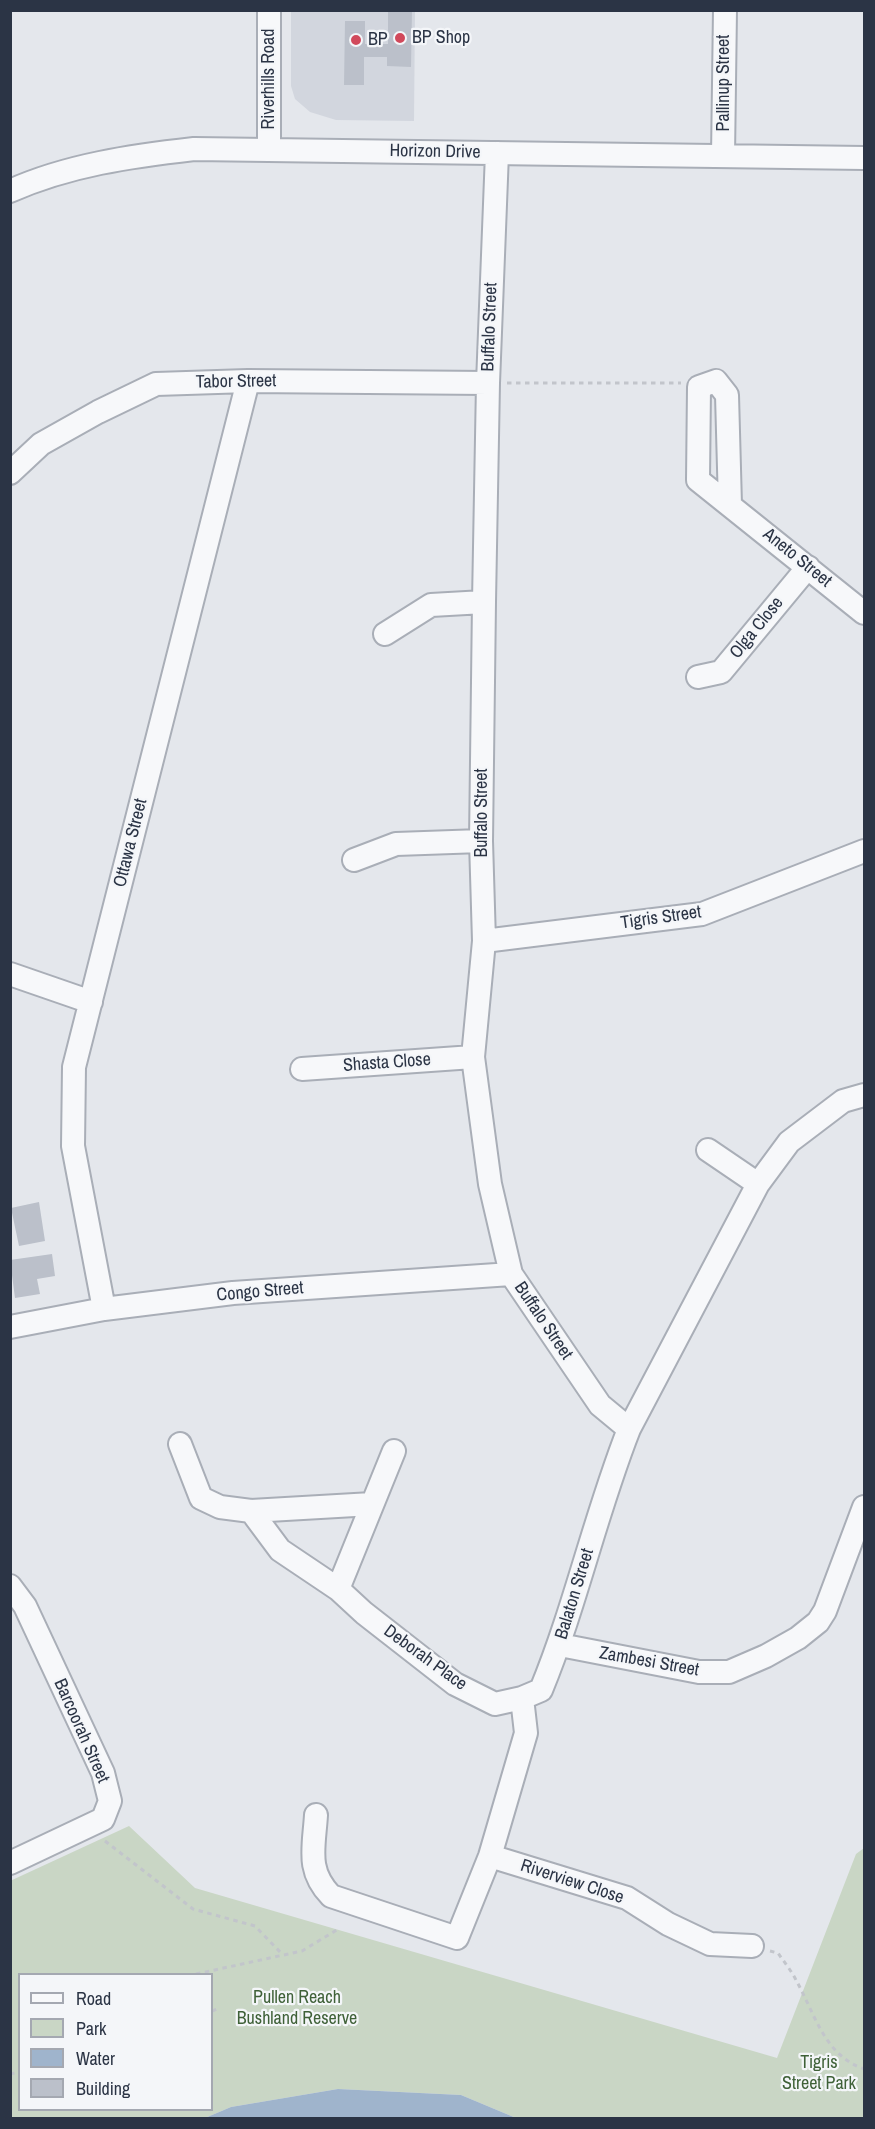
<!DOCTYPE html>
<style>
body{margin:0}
#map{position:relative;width:875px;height:2129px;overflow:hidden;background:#e4e7ec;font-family:"Archivo Narrow",sans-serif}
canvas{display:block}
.frame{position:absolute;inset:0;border:12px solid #2b3445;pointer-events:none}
.legend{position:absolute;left:18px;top:1973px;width:195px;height:138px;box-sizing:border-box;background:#f4f6f9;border:2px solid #a4a8b1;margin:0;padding:8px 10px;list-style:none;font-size:18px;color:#2b3445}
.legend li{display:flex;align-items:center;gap:12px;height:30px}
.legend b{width:30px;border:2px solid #a4a8b1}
</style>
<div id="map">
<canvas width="875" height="2129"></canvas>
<div class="frame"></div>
<ul class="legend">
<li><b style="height:8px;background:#f7f8fa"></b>Road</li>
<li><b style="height:16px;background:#c9d6c5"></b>Park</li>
<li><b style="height:16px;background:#9fb4cc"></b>Water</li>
<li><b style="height:16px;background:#bbc0ca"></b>Building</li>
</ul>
</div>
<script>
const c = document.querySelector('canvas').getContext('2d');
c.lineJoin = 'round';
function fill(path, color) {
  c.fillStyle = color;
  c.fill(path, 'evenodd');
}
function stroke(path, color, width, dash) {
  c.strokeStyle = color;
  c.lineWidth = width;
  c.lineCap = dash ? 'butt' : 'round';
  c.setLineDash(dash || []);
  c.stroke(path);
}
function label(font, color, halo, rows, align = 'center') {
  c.font = font + ' "Archivo Narrow",sans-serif';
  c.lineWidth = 4.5;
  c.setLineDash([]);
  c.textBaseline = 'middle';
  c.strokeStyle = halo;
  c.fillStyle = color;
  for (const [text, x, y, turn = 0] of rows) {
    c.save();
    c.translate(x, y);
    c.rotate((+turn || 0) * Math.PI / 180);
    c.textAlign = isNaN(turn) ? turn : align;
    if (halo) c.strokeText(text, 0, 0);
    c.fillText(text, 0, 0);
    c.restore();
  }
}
const built = new Path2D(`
 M291,11H415L414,121L336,120L310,112L295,99L291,86Z`);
const green = new Path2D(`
 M129,1826L195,1888L777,2058L856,1854L864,1848V2118H516L461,2095L338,2089L231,2107L205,2118H11L10,1881ZM20,1974H212V2110H20Z`);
const water = new Path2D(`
 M338,2089L461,2095L516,2118H205L231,2107Z`);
const building = new Path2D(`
 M388,10H412L411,67L387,66V57H364V85H344L345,21H365V44H388Z
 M39,1202L45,1241L19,1246L11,1208Z
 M52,1254L55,1276L37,1279L40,1294L15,1298L10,1260Z`);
const path = new Path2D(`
 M507,383H681
 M105,1841L193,1909L255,1926L283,1955
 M770,1951L778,1953C784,1962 791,1970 796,1980C815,2014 824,2055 864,2069
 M196,1974L302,1951L340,1928
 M212,2011L220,2008
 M10,2074L20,2072`);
const minor = new Path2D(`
 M269,148V10
 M497,153L488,383L484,602L481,841L484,941L473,1057L490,1184L511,1274L600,1405L629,1429
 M723,156L725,10
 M10,191C68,165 132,156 194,149L864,158
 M10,473L41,444L98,412L156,384L248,381L488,383
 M730,505L727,395L716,381L699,387L698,480L864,613
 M385,634L431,605L484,602
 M698,677L721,672L808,567
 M354,860L396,844L481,841
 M484,941L702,914L864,851
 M10,974L91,1002
 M302,1069L473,1057
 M708,1150L758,1184
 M104,1309L73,1146L74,1067L248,381
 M10,1327L104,1309L233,1293L511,1274
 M180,1444L201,1498L220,1507L251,1511L372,1504
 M394,1451L338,1589L364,1613L455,1684L495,1704L522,1698
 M251,1511L280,1550L338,1589
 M10,1586L25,1606L103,1773L110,1801L103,1819L10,1863
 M560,1645L699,1672H729L766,1656L798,1638L818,1622L825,1611L864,1507
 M316,1815C314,1848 306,1870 331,1896L457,1938L490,1856L526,1733L522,1698L541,1690C576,1605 595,1515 629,1429L758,1184L789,1142L843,1101L864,1095
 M490,1856L627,1898L668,1924L710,1944L752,1946`);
const markers = [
 [400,38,6,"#d1495b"],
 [356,40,6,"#d1495b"]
];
const poiNames = [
 ["BP Shop",412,38],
 ["BP",368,40]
];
const streetNames = [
 ["Riverhills Road",269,79,-90],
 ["Pallinup Street",724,83,-90],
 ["Horizon Drive",435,152,1],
 ["Buffalo Street",490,327,-88],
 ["Tabor Street",236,382,-1],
 ["Aneto Street",797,558,39],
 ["Olga Close",757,628,-51],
 ["Buffalo Street",482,813,-90],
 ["Ottawa Street",131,843,-76],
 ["Tigris Street",661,918,-8],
 ["Shasta Close",387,1063,-4],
 ["Congo Street",260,1292,-5],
 ["Buffalo Street",543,1321,56],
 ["Balaton Street",575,1594,-73],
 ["Deborah Place",425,1658,36],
 ["Zambesi Street",649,1662,10],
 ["Barcoorah Street",81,1731,66],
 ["Riverview Close",572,1882,18]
];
const parkNames = [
 ["Pullen Reach",297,1998],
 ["Bushland Reserve",297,2019],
 ["Tigris",819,2063],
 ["Street Park",819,2084]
];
fill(built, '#d2d6de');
fill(green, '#c9d6c5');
fill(water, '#9fb4cc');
fill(building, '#bbc0ca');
stroke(minor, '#a9aeb7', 26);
stroke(path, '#c2c5cb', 3, [4.5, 4.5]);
stroke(minor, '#f7f8fa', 22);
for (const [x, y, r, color] of markers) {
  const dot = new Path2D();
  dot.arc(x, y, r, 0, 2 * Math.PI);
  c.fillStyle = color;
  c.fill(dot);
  stroke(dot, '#f4f6f9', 2);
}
label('18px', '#2b3445', '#f4f6f9', poiNames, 'left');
label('18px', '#2b3445', '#f4f6f9', streetNames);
label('18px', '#3f6138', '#f4f6f9', parkNames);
</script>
